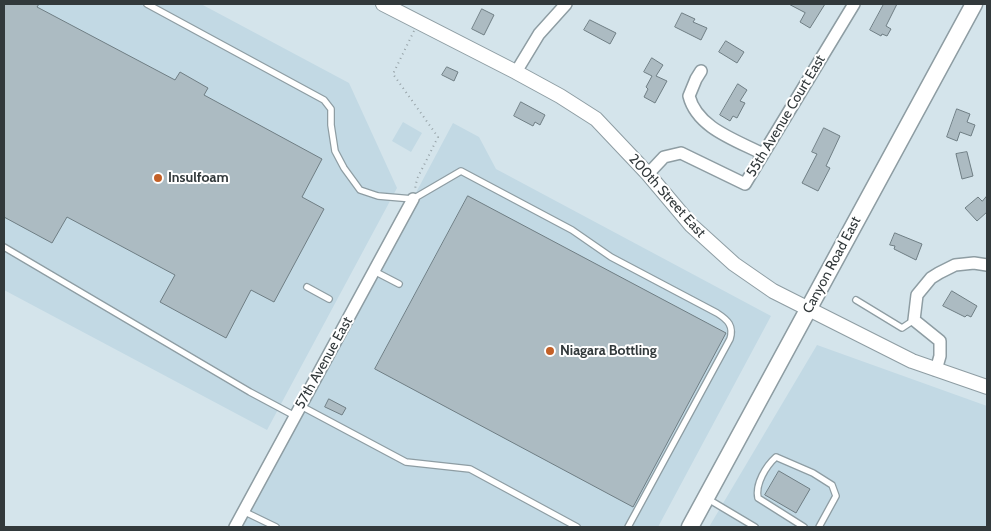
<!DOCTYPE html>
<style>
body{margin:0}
#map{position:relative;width:991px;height:531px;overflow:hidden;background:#d4e4eb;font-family:Cabin,sans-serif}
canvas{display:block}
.frame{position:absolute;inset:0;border:5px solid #32393b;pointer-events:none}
</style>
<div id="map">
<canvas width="991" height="531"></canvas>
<div class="frame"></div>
</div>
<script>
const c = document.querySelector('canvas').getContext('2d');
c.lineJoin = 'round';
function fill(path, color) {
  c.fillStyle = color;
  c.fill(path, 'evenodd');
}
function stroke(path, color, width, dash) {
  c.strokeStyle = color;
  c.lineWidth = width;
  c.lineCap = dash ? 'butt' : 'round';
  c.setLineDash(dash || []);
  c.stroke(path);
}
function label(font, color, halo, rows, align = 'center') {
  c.font = font + ' Cabin,sans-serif';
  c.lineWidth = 4;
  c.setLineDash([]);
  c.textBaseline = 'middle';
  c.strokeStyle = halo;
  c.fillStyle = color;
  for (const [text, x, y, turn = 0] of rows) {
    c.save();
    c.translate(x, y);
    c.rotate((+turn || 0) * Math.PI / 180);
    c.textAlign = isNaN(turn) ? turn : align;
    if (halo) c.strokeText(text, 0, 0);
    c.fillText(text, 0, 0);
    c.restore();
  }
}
const built = new Path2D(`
 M4,4H201L349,83L397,188L267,430L4,290Z
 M403,122L422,133L411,152L392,141Z
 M453,123L479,137L496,169L771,316L658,527H243L278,452Z
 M817,345L987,406V527H709Z`);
const building = new Path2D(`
 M4,4H39L37,7L175,80L180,72L208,88L204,95L322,159L302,197L324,209L274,302L251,290L226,338L160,302L175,275L67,217L52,243L4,217Z
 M789,4H825L810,28L800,22L805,13Z
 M884,4H897L886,26L891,29L887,36L882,34L881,36L870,30Z
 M482,9L494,15L484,35L472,29Z
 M682,13L695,19L693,22L707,28L701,40L675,27Z
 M590,20L616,33L610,44L584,30Z
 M726,41L744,52L737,63L719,52Z
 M652,58L663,65L656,76L667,81L655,103L644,97L648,89L646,87L652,76L644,72Z
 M447,67L458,72L454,81L442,75Z
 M738,84L747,90L740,101L745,103L737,118L733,116L730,121L720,115Z
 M521,102L545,115L540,125L535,122L533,126L514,116Z
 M957,109L970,114L967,122L975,125L971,136L960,132L957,141L947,137Z
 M824,128L840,136L826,166L830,168L818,191L802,183L817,154L812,152Z
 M967,152L973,176L962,179L956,154Z
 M468,196L726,333L633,507L375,369Z
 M987,196V212L977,221L965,208L978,197L982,201Z
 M895,233L922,244L916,260L894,249L895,246L890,245Z
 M952,291L977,306L971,317L967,315L965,317L943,306Z
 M329,399L346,408L342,415L325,407Z
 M779,471L810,489L796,513L765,495Z`);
const path = new Path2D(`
 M414,31L393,74L438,137L417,179L415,189`);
const service = new Path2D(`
 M147,4L324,100L331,109V125L335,151L344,168L360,190L378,196L413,199L461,171L572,230L611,257L717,313C728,320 734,326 730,339L628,527
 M4,247L250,392L295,416
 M374,271L399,284
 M307,287L329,299
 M856,300L902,328L914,320
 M301,406L406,462L470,469L577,527
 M708,499L755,527
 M243,511L276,527
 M804,527L758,498C755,484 766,466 776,457L813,473L832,485L836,496L819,527`);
const minor = new Path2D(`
 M701,71L696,79L689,96C697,128 736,140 763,154
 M516,72L539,34L566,4
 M648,174L664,157L681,153L745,184L854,4
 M936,370L940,356V341L914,320L917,295L931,278L939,273L955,265L974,263L987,265
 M235,527L413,199`);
const tertiary = new Path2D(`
 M383,4L516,72L560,96L596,119L648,174L691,225L734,264L773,291L912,361L987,387`);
const secondary = new Path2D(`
 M690,527L974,4`);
const markers = [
 [158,178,5,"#c36027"],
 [550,351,5,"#c36027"]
];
const streetNames = [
 ["55th Avenue Court East",786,116,-59],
 ["200th Street East",667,196,48],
 ["Canyon Road East",832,265,-62],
 ["57th Avenue East",324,363,-61]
];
const poiNames = [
 ["Insulfoam",168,178],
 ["Niagara Bottling",560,351]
];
fill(built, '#c2d9e4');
fill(building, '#acbbc2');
stroke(building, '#6f7e84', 1);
stroke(service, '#8e9da3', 8);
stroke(minor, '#8e9da3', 14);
stroke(tertiary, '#8e9da3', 16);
stroke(secondary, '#8e9da3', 19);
stroke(path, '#95a1a6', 2, [1, 4]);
stroke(service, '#fff', 5.5);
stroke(minor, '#fff', 11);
stroke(tertiary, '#fff', 14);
stroke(secondary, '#fff', 16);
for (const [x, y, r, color] of markers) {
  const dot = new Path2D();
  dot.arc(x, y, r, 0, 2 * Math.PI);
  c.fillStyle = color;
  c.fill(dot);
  stroke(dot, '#fff', 2);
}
label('14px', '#32393b', '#fff', streetNames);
label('bold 14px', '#32393b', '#fff', poiNames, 'left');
</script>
